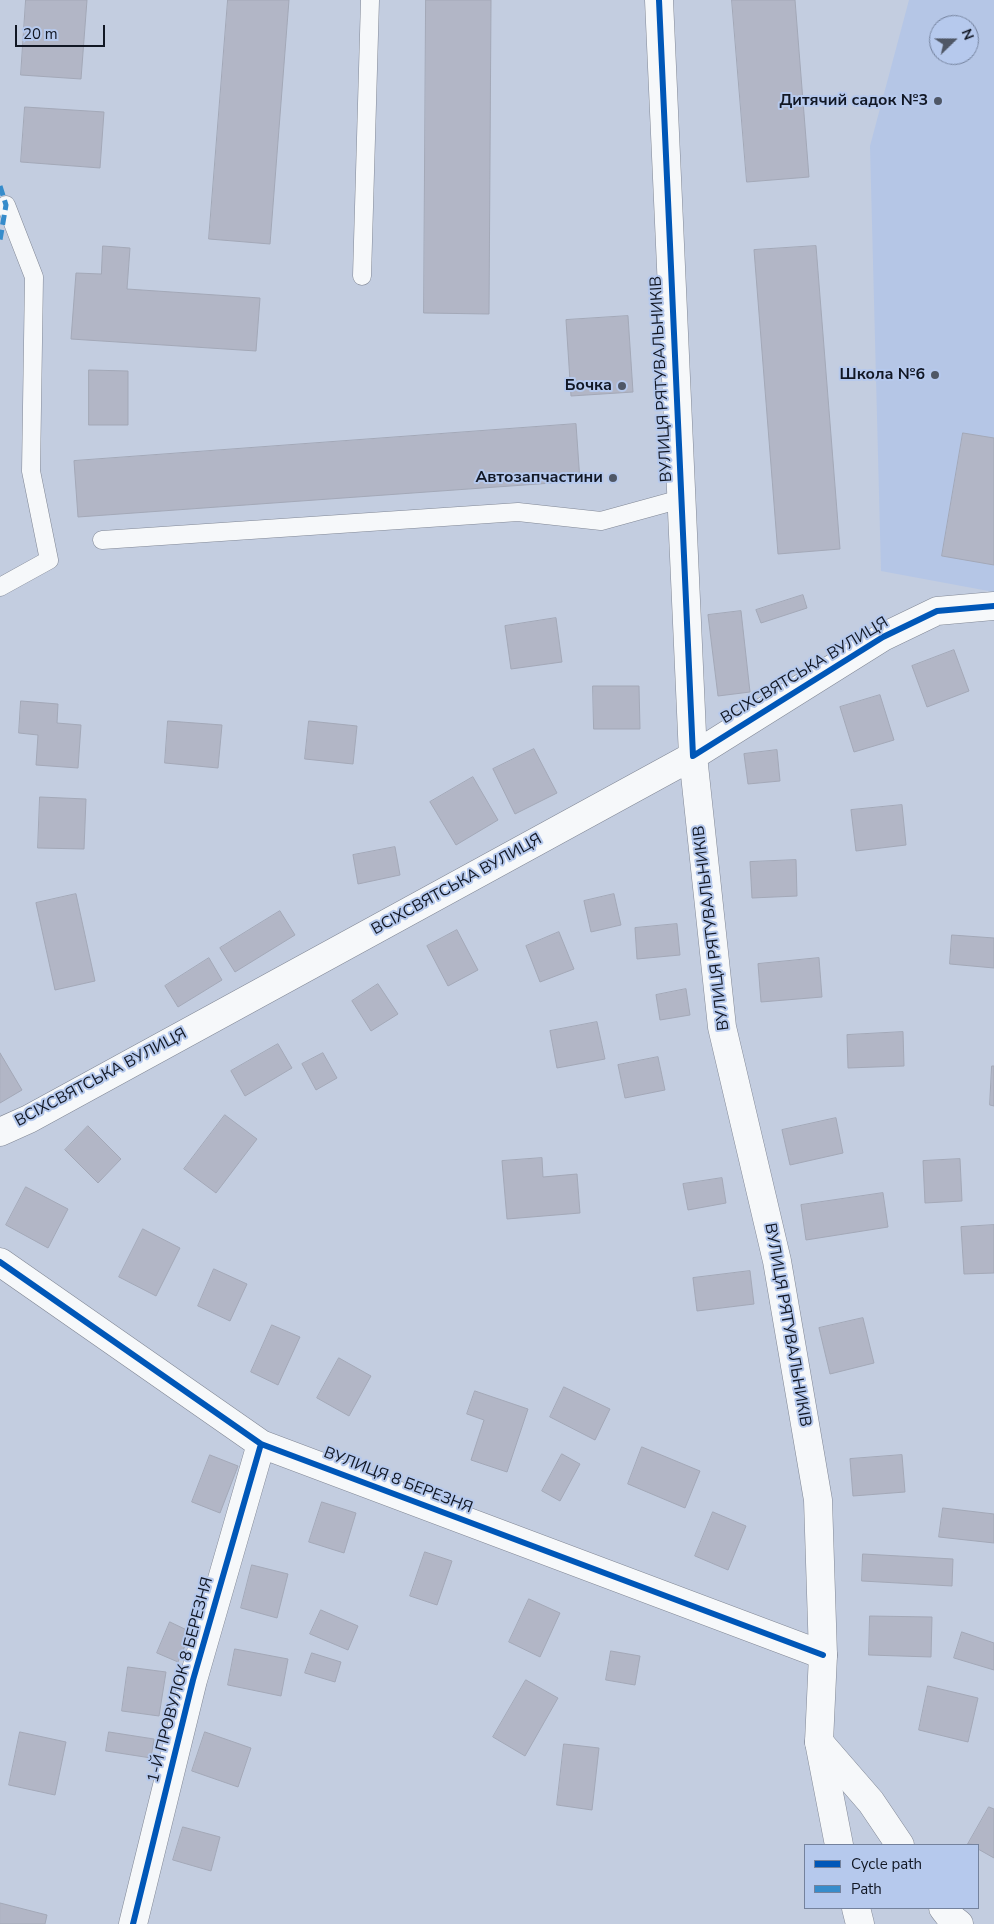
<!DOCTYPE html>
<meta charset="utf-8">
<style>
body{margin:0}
#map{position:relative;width:994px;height:1924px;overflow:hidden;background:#c3cde0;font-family:"Nunito Sans",sans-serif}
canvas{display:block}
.legend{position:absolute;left:804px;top:1844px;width:175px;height:65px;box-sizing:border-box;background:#b6c9ed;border:1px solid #74829d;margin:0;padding:6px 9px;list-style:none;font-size:15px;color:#111724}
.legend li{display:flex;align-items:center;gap:10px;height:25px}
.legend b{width:25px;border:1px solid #74829d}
.north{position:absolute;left:929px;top:15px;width:50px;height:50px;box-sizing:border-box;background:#b6c9ed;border:1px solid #74829d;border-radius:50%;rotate:68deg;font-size:14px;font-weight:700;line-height:20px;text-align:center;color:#111724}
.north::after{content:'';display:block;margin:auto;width:18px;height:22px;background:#4f5766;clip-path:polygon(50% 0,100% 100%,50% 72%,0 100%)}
.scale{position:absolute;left:15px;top:25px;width:90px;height:22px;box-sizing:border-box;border:2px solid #111724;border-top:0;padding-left:6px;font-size:15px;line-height:18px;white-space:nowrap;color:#111724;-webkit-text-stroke:4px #b6c9ed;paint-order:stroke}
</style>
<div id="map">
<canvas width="994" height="1924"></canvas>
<ul class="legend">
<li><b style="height:6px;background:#0057b8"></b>Cycle path</li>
<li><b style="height:6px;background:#368ccb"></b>Path</li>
</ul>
<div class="north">N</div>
<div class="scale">20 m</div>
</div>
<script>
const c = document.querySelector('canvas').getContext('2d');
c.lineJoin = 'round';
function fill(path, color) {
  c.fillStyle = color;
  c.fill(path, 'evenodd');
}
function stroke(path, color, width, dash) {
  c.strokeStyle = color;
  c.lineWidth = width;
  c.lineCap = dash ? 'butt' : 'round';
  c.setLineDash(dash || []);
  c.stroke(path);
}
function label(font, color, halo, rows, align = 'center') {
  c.font = font + ' "Nunito Sans",sans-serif';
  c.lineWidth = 4;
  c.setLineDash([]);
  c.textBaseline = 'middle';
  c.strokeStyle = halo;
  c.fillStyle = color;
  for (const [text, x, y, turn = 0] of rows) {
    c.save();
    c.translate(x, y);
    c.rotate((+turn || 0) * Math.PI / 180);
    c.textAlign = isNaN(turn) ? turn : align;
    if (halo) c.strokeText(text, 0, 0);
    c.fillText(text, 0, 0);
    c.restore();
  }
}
const built = new Path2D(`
 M909,0H994V592L881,571L870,146ZM939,25H969V55H939Z`);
const building = new Path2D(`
 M26,0H87L81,79L21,75Z
 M228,0H289L270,244L209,239Z
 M426,0H491L489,314L424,313Z
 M732,0H795L809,177L747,182Z
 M25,107L104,112L100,168L21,162Z
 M103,246L130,248L127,289L260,298L256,351L71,339L76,273L101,274Z
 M816,246L840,549L778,554L754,250Z
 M628,316L633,392L571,396L566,320Z
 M89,370L128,371V425H89Z
 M576,424L580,481L78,517L74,461Z
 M963,433L994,438V565L942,556Z
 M803,595L807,608L761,623L756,610Z
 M741,611L750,692L718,696L708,615Z
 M556,618L562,662L511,669L505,626Z
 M954,650L969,691L927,707L912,666Z
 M593,686H639L640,729H594Z
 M880,695L894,740L854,752L840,707Z
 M21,701L58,704L57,723L81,725L78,768L36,765L38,735L19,733Z
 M168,721L222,725L218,768L165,763Z
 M309,721L357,726L353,764L305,759Z
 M534,749L557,793L515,814L493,769Z
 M777,750L780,781L748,784L744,754Z
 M473,777L498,820L456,845L430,802Z
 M40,797L86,799L84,849L38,848Z
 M902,805L906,845L856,851L851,810Z
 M395,847L400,875L358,884L353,855Z
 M796,860L797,896L752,898L750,862Z
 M76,894L95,981L55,990L36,903Z
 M614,894L621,925L591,932L584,901Z
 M280,911L295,935L235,972L220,948Z
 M677,924L680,955L637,959L635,928Z
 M457,930L478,970L448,986L427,946Z
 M559,932L574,969L540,982L526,946Z
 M952,935L994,938V968L950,964Z
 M209,958L222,980L178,1007L165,986Z
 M819,958L822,997L761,1002L758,964Z
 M378,984L398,1014L371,1031L352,1001Z
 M686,989L690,1015L660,1020L656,995Z
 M597,1022L605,1059L557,1068L550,1031Z
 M903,1032L904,1066L848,1068L847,1035Z
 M278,1044L292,1068L245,1096L231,1071Z
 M0,1053L22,1090L0,1103Z
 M323,1053L337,1078L316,1090L302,1064Z
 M658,1057L665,1090L625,1098L618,1065Z
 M992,1066H994V1106L990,1105Z
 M225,1115L257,1139L216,1193L184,1169Z
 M836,1118L843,1153L790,1165L782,1130Z
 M88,1126L121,1159L98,1183L65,1150Z
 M542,1158L543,1177L577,1174L580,1213L507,1219L502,1161Z
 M960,1159L962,1201L925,1203L923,1161Z
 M722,1178L726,1203L688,1210L683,1184Z
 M26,1187L68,1209L48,1248L6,1225Z
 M883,1193L888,1227L806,1240L801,1205Z
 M994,1225V1273L964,1274L961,1227Z
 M143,1229L180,1248L156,1296L119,1277Z
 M214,1269L247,1284L230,1321L198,1306Z
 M750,1271L754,1304L697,1311L693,1278Z
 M863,1318L874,1363L830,1374L819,1328Z
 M272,1325L300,1337L278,1385L251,1372Z
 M339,1358L371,1376L349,1416L317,1398Z
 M564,1387L610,1409L595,1440L550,1417Z
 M475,1391L528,1409L507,1472L471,1460L484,1420L467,1414Z
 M642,1447L700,1471L685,1508L628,1484Z
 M562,1454L580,1464L560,1501L542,1491Z
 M210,1455L238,1466L220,1513L192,1502Z
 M902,1455L905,1492L853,1496L850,1459Z
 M322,1502L356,1513L344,1553L309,1542Z
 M943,1508L994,1514V1543L939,1537Z
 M713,1512L746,1526L728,1570L695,1556Z
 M425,1552L452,1561L437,1605L410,1596Z
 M863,1554L953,1559L952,1586L862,1581Z
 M252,1565L288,1574L277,1618L241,1608Z
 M529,1599L560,1613L540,1657L509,1642Z
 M321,1610L358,1626L348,1650L310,1634Z
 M870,1616L932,1617L931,1657L869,1655Z
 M170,1622L191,1632L178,1662L157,1653Z
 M962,1632L994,1643V1670L954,1658Z
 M235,1649L288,1659L281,1696L228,1685Z
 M611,1651L640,1656L635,1685L606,1680Z
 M312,1653L341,1662L335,1682L305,1673Z
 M128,1667L166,1672L159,1716L122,1711Z
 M526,1680L558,1698L525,1756L493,1737Z
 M928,1686L978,1698L968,1742L919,1730Z
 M20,1732L66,1742L55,1795L9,1785Z
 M109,1732L154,1739L151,1758L106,1751Z
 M205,1732L251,1748L238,1787L192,1771Z
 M564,1744L599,1748L592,1810L557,1805Z
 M989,1807L994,1809V1858L978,1849V1845L968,1844Z
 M183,1827L220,1837L211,1871L173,1860Z
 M0,1903L47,1915L45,1924H0Z`);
const service = new Path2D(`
 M362,276L370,0
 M102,540L518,512L601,521L681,499
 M0,587L49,560L31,471L34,277L6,205`);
const minor = new Path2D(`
 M693,756L883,637L937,611L994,606
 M0,1262L261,1444L823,1655
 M819,1742L871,1802L900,1845
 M943,1908L950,1917L959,1924
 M133,1924L193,1680L261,1444`);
const tertiary = new Path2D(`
 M659,0L693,756`);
const secondary = new Path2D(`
 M0,1132L29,1119L693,756L722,1027L777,1261L818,1500L823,1655L819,1742L839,1845
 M856,1908L860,1924`);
const quiet = new Path2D(`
 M0,186L6,205L0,240`);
const cycleway = new Path2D(`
 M659,0L693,756L883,637L937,611L994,606
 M0,1262L261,1444L823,1655
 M133,1924L193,1680L261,1444`);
const markers = [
 [938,101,5,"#4f5766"],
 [935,375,5,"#4f5766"],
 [622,386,5,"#4f5766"],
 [613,478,5,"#4f5766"]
];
const poiNames = [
 ["Дитячий садок №3",928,101],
 ["Школа №6",925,375],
 ["Бочка",612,386],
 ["Автозапчастини",603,478]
];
const streetNames = [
 ["ВУЛИЦЯ РЯТУВАЛЬНИКІВ",662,379,-93],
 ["ВСІХСВЯТСЬКА ВУЛИЦЯ",805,671,-31],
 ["ВСІХСВЯТСЬКА ВУЛИЦЯ",457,885,-29],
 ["ВУЛИЦЯ РЯТУВАЛЬНИКІВ",712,928,-97],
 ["ВСІХСВЯТСЬКА ВУЛИЦЯ",101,1078,-28],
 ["ВУЛИЦЯ РЯТУВАЛЬНИКІВ",787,1325,80],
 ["ВУЛИЦЯ 8 БЕРЕЗНЯ",398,1481,21],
 ["1-Й ПРОВУЛОК 8 БЕРЕЗНЯ",181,1680,-75]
];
fill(built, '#b5c6e6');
fill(building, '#b2b6c6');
stroke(building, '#a3a8b7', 1);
stroke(service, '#808795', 19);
stroke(minor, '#808795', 29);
stroke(tertiary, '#808795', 29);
stroke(secondary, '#808795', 29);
stroke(service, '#f6f8fa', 18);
stroke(minor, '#f6f8fa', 28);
stroke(tertiary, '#f6f8fa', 28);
stroke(secondary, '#f6f8fa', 28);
stroke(quiet, '#368ccb', 5, [10, 5]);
stroke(cycleway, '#0057b8', 6);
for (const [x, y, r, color] of markers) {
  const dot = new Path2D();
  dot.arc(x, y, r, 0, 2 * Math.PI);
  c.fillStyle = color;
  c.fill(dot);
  stroke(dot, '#b6c9ed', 2);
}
label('bold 16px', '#111724', '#b6c9ed', poiNames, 'right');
label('16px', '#111724', '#b6c9ed', streetNames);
</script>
